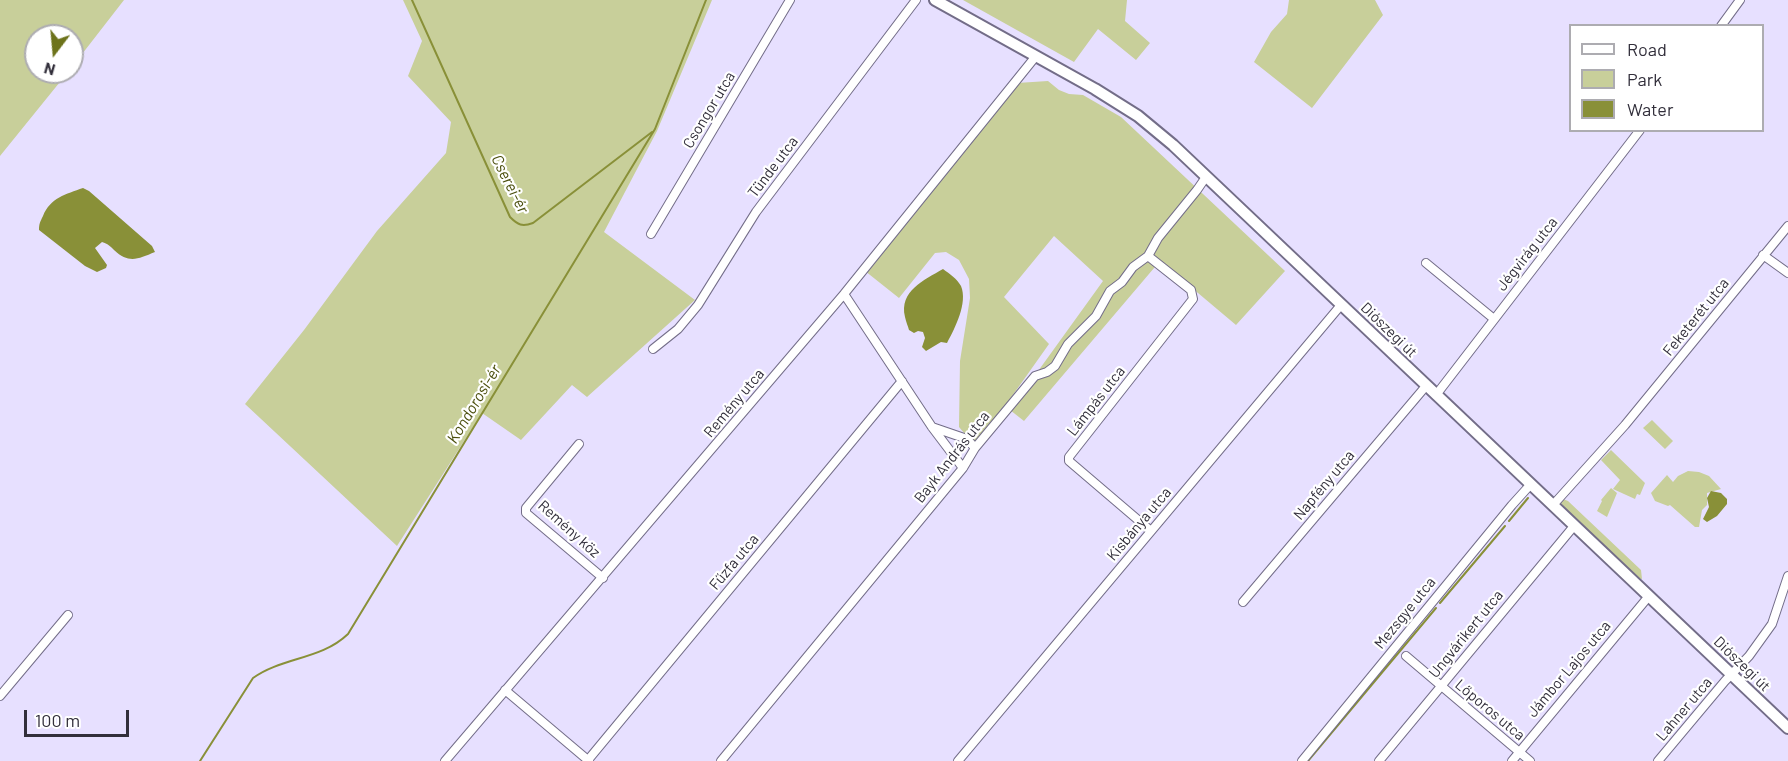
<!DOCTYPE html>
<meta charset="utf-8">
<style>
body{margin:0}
#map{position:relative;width:1788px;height:761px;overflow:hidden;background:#e7e0ff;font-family:Barlow,sans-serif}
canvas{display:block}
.legend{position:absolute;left:1569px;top:24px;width:195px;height:108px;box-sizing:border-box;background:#fff;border:2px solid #adacb1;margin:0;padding:8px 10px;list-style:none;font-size:18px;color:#322f3b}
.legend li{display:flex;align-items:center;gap:12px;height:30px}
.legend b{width:30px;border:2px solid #adacb1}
.north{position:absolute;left:24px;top:24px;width:60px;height:60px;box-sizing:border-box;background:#fff;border:2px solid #adacb1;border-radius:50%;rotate:196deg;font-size:16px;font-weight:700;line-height:24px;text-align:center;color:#322f3b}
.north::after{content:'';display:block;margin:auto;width:21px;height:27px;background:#6d731b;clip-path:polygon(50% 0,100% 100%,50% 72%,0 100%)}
.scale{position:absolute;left:24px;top:710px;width:105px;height:27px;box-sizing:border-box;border:3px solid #322f3b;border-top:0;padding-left:8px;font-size:18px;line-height:21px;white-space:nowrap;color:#322f3b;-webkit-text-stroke:4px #fff;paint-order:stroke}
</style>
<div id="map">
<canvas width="1788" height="761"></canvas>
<ul class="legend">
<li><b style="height:8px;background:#fff"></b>Road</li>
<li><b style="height:16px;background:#c8cf9a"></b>Park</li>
<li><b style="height:16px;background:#899038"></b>Water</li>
</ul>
<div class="north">N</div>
<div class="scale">100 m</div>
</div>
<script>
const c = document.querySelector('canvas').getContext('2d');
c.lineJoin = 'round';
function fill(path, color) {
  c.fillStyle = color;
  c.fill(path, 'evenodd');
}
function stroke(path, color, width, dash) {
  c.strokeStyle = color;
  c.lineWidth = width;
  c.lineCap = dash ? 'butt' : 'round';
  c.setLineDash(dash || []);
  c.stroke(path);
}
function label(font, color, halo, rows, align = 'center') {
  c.font = font + ' Barlow,sans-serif';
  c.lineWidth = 4.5;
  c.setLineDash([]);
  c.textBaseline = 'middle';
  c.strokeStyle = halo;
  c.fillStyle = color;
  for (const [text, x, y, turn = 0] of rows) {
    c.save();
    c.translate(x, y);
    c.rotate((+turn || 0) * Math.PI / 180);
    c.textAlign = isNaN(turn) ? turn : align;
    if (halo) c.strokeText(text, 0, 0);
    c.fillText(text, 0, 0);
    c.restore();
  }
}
const green = new Path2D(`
 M0,0H124L72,67V36H36V72H68L0,156Z
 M403,0H712L657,131L604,232L695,300L587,397L572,385L521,440L482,413L397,546L245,404L304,330L377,231L446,153L451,122L408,76L422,41Z
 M963,0H1127L1125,21L1150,43L1136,60L1098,29L1074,62Z
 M1289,0H1375L1383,15L1312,108L1254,62L1271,32L1287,14Z
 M1048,81L1059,90L1069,94L1083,95L1121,117L1285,271L1236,325L1160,261L1024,421L1010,410L1103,281L1054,236L1004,297L1049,344L976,447L959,427L960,361L970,298L969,279L959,260L946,252L935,253L899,298L865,271L1017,83Z
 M1652,420L1673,441L1665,449L1643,428Z
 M1611,450L1645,483L1640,495L1637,494L1635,499L1613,489L1620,480L1601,460Z
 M1688,471L1699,472L1709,476L1721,489L1707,493V505L1702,510L1699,527H1695L1670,505L1668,506L1655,501L1651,493L1667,475L1673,482L1678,476Z
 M1611,488L1617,493L1607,517L1597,511L1602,501L1601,500Z
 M1563,499L1568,501L1641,570L1642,579L1635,577L1563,507L1561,503Z`);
const water = new Path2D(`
 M83,188L89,191L152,246L155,252C138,259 129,264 114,250C110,246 108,244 102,242L95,248L107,265L106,268L97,272L85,266L39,230C39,224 40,222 43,216C50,198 66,194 83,188Z
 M943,269C950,274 957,279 961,286C968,303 955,328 947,343L941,342L926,351L922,347L925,338L923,332L918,331L914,333L909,330C908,326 906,322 905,317C899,291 924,280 943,269Z
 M1711,491L1721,493L1727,499V504L1717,516L1707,522L1703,519L1709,507L1707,498Z`);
const stream = new Path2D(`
 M412,0L510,217C518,225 522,227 533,223L652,132
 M1509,521L1528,498
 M1440,603L1505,526
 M200,761L253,678C282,657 321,660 348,634L655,129L706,0
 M1308,761L1436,608`);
const minor = new Path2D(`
 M1721,26L1740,0
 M651,234L790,0
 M1763,255L1788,273
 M1148,256L1191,290L1193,299L1069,457V461L1151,531
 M1426,263L1494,319
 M844,294L932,427L963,468
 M653,349L678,329L698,305L756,212L916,0
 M1436,395L1640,130
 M932,427L967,439L975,448
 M579,444L526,508V513L603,578
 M1553,505L1625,425L1788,226
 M1243,602L1426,386
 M1406,656L1530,761
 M505,690L589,761
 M0,696L68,615
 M588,760L902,381
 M445,761L844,294L1036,56
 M721,761L963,468L975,448L1035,376L1047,372L1055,366L1068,344L1096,316L1110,291L1122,282L1133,267L1148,256L1158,238L1197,190L1206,177
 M958,761L1341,305
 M1302,761L1512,505L1531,484
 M1379,761L1574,526
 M1512,761L1649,596
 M1658,761L1725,681L1749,656L1772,624L1788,576`);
const secondary = new Path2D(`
 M935,0L1095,89L1138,116L1173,145L1788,728`);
const streetNames = [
 ["Csongor utca",709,110,-59],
 ["Tünde utca",773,167,-53],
 ["Jégvirág utca",1527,254,-52],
 ["Feketerét utca",1696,317,-51],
 ["Diószegi út",1389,330,44],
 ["Lámpás utca",1096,401,-52],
 ["Remény utca",734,403,-50],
 ["Bayk András utca",952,457,-52],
 ["Napfény utca",1324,485,-50],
 ["Kisbánya utca",1139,524,-50],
 ["Remény köz",569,529,42],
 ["Fűzfa utca",734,562,-50],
 ["Mezsgye utca",1405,613,-51],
 ["Ungvárikert utca",1466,634,-51],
 ["Diószegi út",1742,664,44],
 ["Jámbor Lajos utca",1569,669,-50],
 ["Lahner utca",1684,709,-50],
 ["Lőporos utca",1490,710,40]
];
const waterNames = [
 ["Cserei-ér",510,184,63],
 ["Kondorosi-ér",474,404,-59]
];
fill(green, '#c8cf9a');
fill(water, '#899038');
stroke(stream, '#899038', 2);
stroke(minor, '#736d88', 10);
stroke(secondary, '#736d88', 14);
stroke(minor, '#fff', 8);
stroke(secondary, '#fff', 10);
label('15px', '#322f3b', '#fff', streetNames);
label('italic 16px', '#4b4f0d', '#fff', waterNames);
</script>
